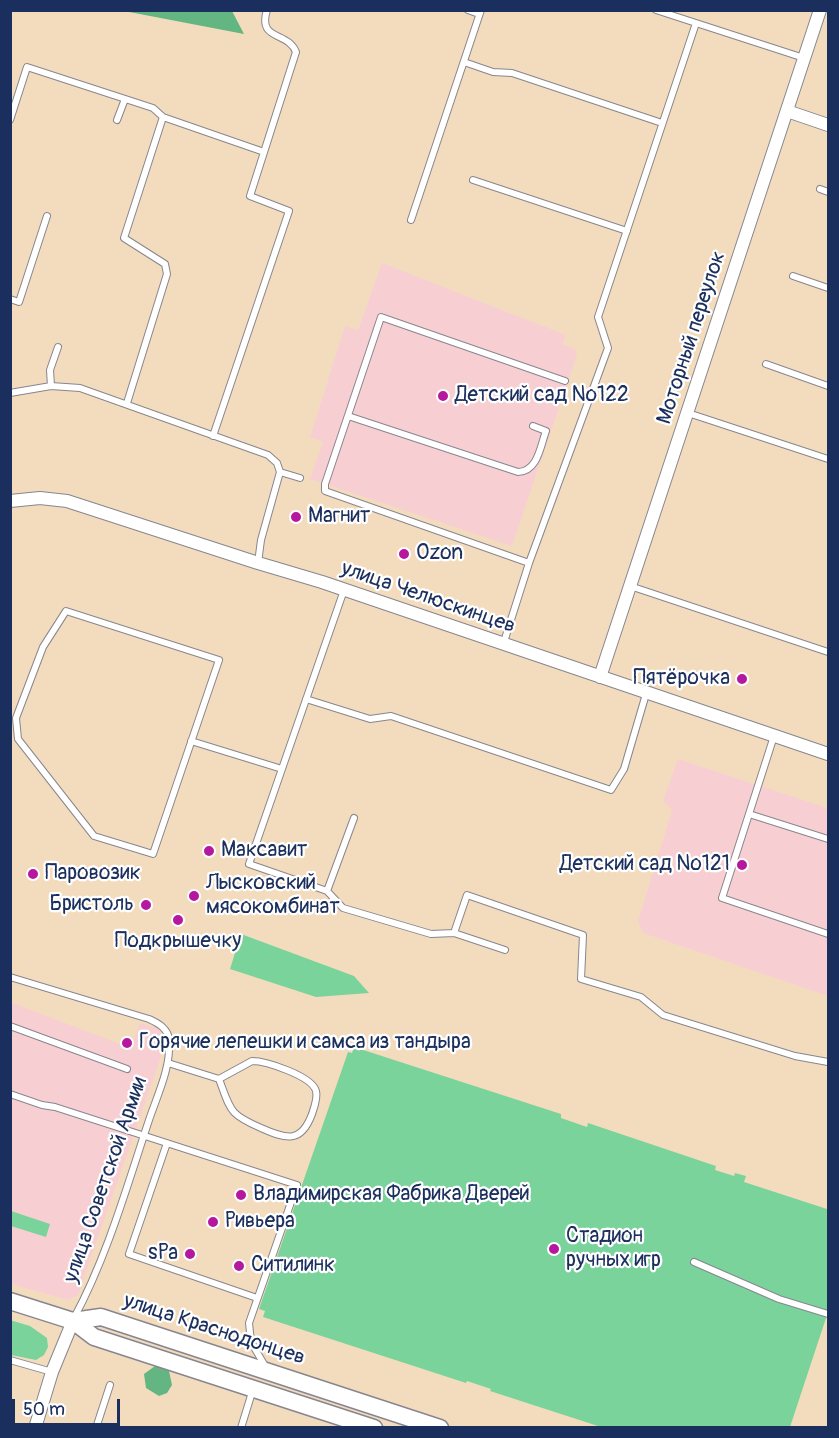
<!DOCTYPE html>
<meta charset="utf-8">
<style>
body{margin:0}
#map{position:relative;width:839px;height:1438px;overflow:hidden;background:#f3dcbe;font-family:Pangolin,sans-serif}
canvas{display:block}
.frame{position:absolute;inset:0;border:12px solid #1b2f5e;pointer-events:none}
.scale{position:absolute;left:12px;top:1399px;width:108px;height:27px;box-sizing:border-box;border:3px solid #1b2f5e;border-top:0;padding-left:8px;font-size:18px;line-height:21px;white-space:nowrap;color:#1b2f5e;-webkit-text-stroke:4px #fff;paint-order:stroke}
</style>
<div id="map">
<canvas width="839" height="1438"></canvas>
<div class="frame"></div>
<div class="scale">50 m</div>
</div>
<script>
const c = document.querySelector('canvas').getContext('2d');
c.lineJoin = 'round';
function fill(path, color) {
  c.fillStyle = color;
  c.fill(path, 'evenodd');
}
function stroke(path, color, width, dash) {
  c.strokeStyle = color;
  c.lineWidth = width;
  c.lineCap = dash ? 'butt' : 'round';
  c.setLineDash(dash || []);
  c.stroke(path);
}
function label(font, color, halo, rows, align = 'center') {
  c.font = font + ' Pangolin,sans-serif';
  c.lineWidth = 4.5;
  c.setLineDash([]);
  c.textBaseline = 'middle';
  c.strokeStyle = halo;
  c.fillStyle = color;
  for (const [text, x, y, turn = 0] of rows) {
    c.save();
    c.translate(x, y);
    c.rotate((+turn || 0) * Math.PI / 180);
    c.textAlign = isNaN(turn) ? turn : align;
    if (halo) c.strokeText(text, 0, 0);
    c.fillText(text, 0, 0);
    c.restore();
  }
}
const built = new Path2D(`
 M382,263L566,335L563,344L576,350L577,355L512,546L310,479L323,442L310,437L345,326L358,330Z
 M678,759L828,808V996L643,933L638,921L672,810L663,801Z
 M10,1002L131,1048L140,1023L159,1029L164,1039L160,1060L78,1295L68,1300L11,1284Z`);
const green = new Path2D(`
 M241,934L354,976L369,993L316,997L230,969Z
 M354,1047L561,1114V1118L587,1127L588,1123L716,1166L715,1170L734,1176L735,1173L746,1176L744,1182L827,1209L828,1206V1312L790,1427H601L490,1391L491,1389L467,1381L466,1383L263,1317L265,1311L259,1309L348,1052L352,1053Z
 M11,1211L50,1224L46,1237L11,1226Z
 M10,1320L30,1326L47,1338L48,1347L44,1355L36,1360L11,1355Z`);
const forest = new Path2D(`
 M124,11H232L244,34Z
 M155,1366L169,1371L172,1385L167,1393L159,1396L146,1388L144,1374Z`);
const service = new Path2D(`
 M468,10L479,14
 M656,10L696,23
 M464,62L493,72L512,73L662,123
 M163,117L264,152
 M10,120L27,67L153,108L163,117L124,238L165,264L167,274L127,403
 M117,120L125,99
 M473,180L627,231
 M820,189L828,192
 M411,220L481,10
 M793,276L828,288
 M10,299L19,302L47,216
 M766,364L828,386
 M51,386L50,370L58,347
 M10,393L51,386L80,388L268,455L277,463L280,472L261,540L258,563
 M688,413L828,459
 M348,416L518,472C538,471 540,447 546,431L533,426
 M213,436L289,211L250,196L296,52C288,31 257,41 267,10
 M280,472L300,478
 M529,563L325,491V484L381,317L565,381
 M630,586L828,652
 M344,590L249,864L327,891L343,908L431,934L454,933L467,895L583,935L581,979L641,997L663,1015L795,1056L828,1062
 M66,611L219,660L153,854L94,836L18,739L16,718L43,647Z
 M503,645L529,563L608,348L598,317L696,23L804,58
 M306,699L370,719L391,716L611,790L624,769L646,694
 M774,736L749,814L828,839
 M191,741L282,769
 M749,814L722,898L828,934
 M327,891L354,818
 M454,933L505,950
 M10,977L149,1019C158,1023 169,1029 169,1041C171,1068 157,1096 149,1120C127,1186 107,1257 74,1318
 M10,1026L127,1069
 M252,1061C266,1061 312,1076 316,1091C318,1098 314,1108 312,1114C301,1144 286,1139 261,1128C229,1114 231,1111 219,1079Z
 M168,1063L219,1079
 M10,1094L42,1105L55,1107L297,1185L249,1323L251,1342L265,1366
 M167,1143L129,1254L257,1298
 M694,1262L779,1299L828,1314
 M10,1360L52,1372
 M96,1428L110,1385
 M241,1428L253,1389`);
const minor = new Path2D(`
 M787,111L828,125
 M10,501L40,498L67,501L258,563L322,582L828,754
 M600,677L820,10
 M35,1428L52,1372L73,1321`);
const secondary = new Path2D(`
 M10,1301L73,1321L94,1337L374,1428
 M73,1321L101,1317L440,1428`);
const markers = [
 [443,396,6,"#b5179e"],
 [296,517,6,"#b5179e"],
 [404,554,6,"#b5179e"],
 [742,679,6,"#b5179e"],
 [209,851,6,"#b5179e"],
 [742,865,6,"#b5179e"],
 [33,874,6,"#b5179e"],
 [194,896,6,"#b5179e"],
 [146,905,6,"#b5179e"],
 [178,920,6,"#b5179e"],
 [127,1043,6,"#b5179e"],
 [241,1195,6,"#b5179e"],
 [213,1222,6,"#b5179e"],
 [554,1249,6,"#b5179e"],
 [190,1254,6,"#b5179e"],
 [239,1266,6,"#b5179e"]
];
const streetNames = [
 ["Моторный переулок",692,338,-72],
 ["улица Челюскинцев",428,598,19],
 ["улица Советской Армии",106,1180,-71],
 ["улица Краснодонцев",214,1330,18]
];
const poiNames = [
 ["Детский сад №122",455,396],
 ["Магнит",308,517],
 ["Ozon",416,554],
 ["Пятёрочка",730,679,"right"],
 ["Максавит",221,851],
 ["Детский сад №121",730,865,"right"],
 ["Паровозик",45,874],
 ["Лысковский",206,884],
 ["мясокомбинат",206,908],
 ["Бристоль",134,905,"right"],
 ["Подкрышечку",178,942,"center"],
 ["Горячие лепешки и самса из тандыра",139,1043],
 ["Владимирская Фабрика Дверей",253,1195],
 ["Ривьера",225,1222],
 ["Стадион",566,1237],
 ["ручных игр",566,1261],
 ["sPa",178,1254,"right"],
 ["Ситилинк",251,1266]
];
fill(built, '#f7cfd2');
fill(green, '#7ad39a');
fill(forest, '#63b582');
stroke(service, '#87868e', 8);
stroke(minor, '#87868e', 14);
stroke(secondary, '#87868e', 19);
stroke(service, '#fff', 6);
stroke(minor, '#fff', 12);
stroke(secondary, '#fff', 16);
for (const [x, y, r, color] of markers) {
  const dot = new Path2D();
  dot.arc(x, y, r, 0, 2 * Math.PI);
  c.fillStyle = color;
  c.fill(dot);
  stroke(dot, '#fff', 2);
}
label('21px', '#1b2f5e', '#fff', streetNames);
label('21px', '#1b2f5e', '#fff', poiNames, 'left');
</script>
